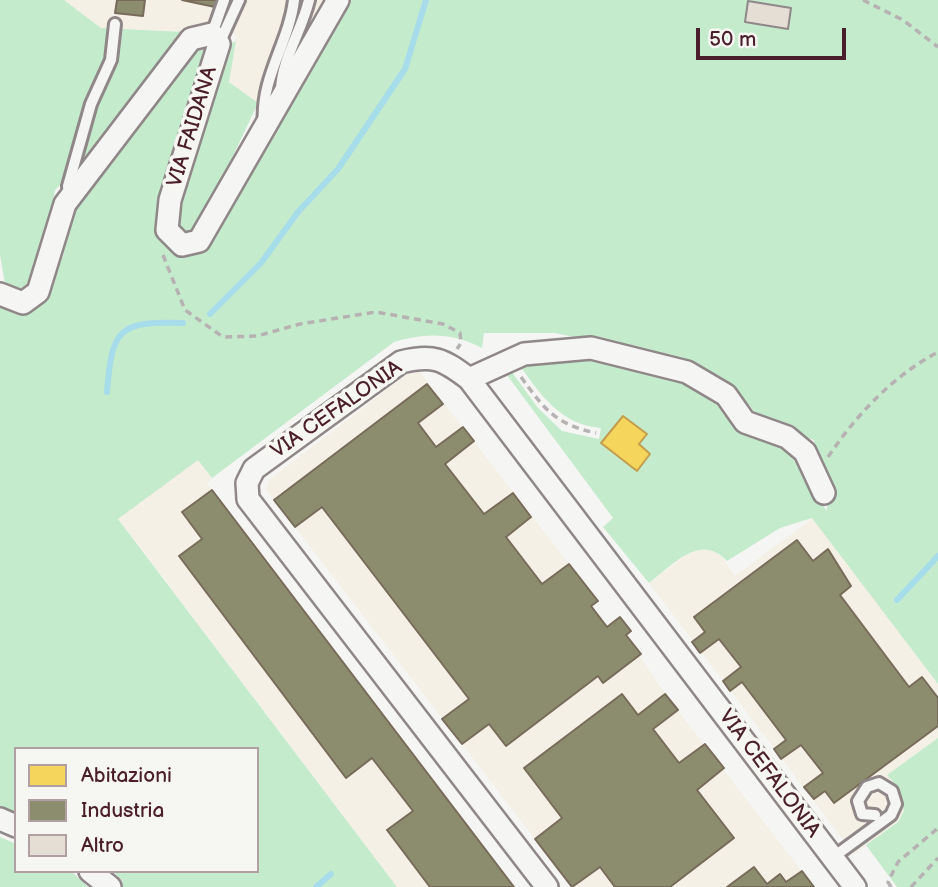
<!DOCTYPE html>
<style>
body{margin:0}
#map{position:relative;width:938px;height:887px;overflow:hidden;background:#f5f5f3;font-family:"Balsamiq Sans",sans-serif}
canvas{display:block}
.legend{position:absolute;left:14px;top:747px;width:245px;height:126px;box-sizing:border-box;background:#f6f6f2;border:2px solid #b1a0a2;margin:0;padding:9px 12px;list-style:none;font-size:21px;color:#4a1f2b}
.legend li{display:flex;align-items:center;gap:14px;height:35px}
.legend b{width:35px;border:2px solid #b1a0a2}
.scale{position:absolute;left:696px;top:28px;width:150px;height:32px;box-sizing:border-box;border:4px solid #4a1f2b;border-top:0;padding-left:9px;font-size:21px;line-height:24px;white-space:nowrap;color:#4a1f2b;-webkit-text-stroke:5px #f6f6f2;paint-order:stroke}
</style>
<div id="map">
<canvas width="938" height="887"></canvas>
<ul class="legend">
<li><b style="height:19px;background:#f6d55c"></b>Abitazioni</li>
<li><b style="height:19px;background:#8c8c6e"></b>Industria</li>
<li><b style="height:19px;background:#e5ded5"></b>Altro</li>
</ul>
<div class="scale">50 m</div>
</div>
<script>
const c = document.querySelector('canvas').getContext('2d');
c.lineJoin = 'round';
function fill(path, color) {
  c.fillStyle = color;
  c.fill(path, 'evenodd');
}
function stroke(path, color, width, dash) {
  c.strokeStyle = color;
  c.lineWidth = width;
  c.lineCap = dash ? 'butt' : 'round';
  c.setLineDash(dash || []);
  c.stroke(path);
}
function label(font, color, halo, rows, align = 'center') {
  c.font = font + ' "Balsamiq Sans",sans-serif';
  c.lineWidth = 7;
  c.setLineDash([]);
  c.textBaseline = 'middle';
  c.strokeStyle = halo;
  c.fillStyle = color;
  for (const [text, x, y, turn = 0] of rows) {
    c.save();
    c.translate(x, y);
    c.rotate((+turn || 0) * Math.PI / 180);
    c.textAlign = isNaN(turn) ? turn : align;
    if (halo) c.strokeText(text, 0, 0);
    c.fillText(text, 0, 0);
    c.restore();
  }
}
const built = new Path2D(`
 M64,0H328L265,109L229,82L236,37L229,27L206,22L185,32L101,28Z
 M416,367L598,601L591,606L607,627L620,617L631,631L626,635L665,694L814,887H572L274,500L266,489L269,480Z
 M198,459L212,478L207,483L514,887H397L118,518Z
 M813,518L938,684V738L887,775L897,786L904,811L898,822L854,854L649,583L694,549L707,547L718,551L735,576Z`);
const green = new Path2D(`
 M0,0H64L101,28L185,32L71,175L55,190L41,267L28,293L6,290L0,255Z
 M351,0H938V684L812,518L780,528L727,561C700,532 673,565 649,583L603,527L613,518L504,371L509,368L538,408L562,431L599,439L601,428C560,425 540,394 518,363L581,358L613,362L702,387L761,440L787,443L809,473L826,511L832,491L820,469L814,440L762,421L745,400L697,363L555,333H484L482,348C454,333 425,332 394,342L212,478L198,460L118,519L397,887H123L122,880L112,871H257V749H16V816L0,809V306L15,311L44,297L63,256L74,213L196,45L209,44L161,199C155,236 158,264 205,249C252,165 303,84 351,0Z
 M236,41L229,82L258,103L198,230L183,235L177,225L224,46Z
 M938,738V887H897L866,845L898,822L904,811L897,786L887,775Z
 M0,837L16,844V871H71L88,887H0Z`);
const homes = new Path2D(`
 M623,416L647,434L639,444L650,454L637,471L601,443Z`);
const industry = new Path2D(`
 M117,0H145L143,16L115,13Z
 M182,0H217L215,7Z
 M427,384L443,404L418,423L436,447L463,427L474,441L445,464L484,514L513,493L531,517L506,537L542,584L569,564L598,601L591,606L607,627L620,617L631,631L626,635L641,654L603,683L598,676L506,746L489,724L462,744L442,719L469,699L322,507L295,527L274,500Z
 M212,490L514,887H430L387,830L413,811L372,758L346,778L179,556L202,539L182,512Z
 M797,540L813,561L828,549L851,586L840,595L909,687L922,677L938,698V726L834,803L825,791L814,799L804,787L823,773L801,745L781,759L774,749L786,740L742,682L730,691L723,681L741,667L719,639L700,653L692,642L705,632L694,617Z
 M622,694L638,715L665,694L678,710L653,729L679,763L705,744L724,768L697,790L734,838L670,887H615L600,867L572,887L535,839L562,818L524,768Z
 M754,867L767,884L780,874L786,882L802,871L814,887H727Z`);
const stream = new Path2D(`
 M210,314L261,263L298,212L338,169L405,69L426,0
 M107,392C112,329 118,321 183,323
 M897,600L938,556
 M316,887L331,874`);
const building = new Path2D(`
 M748,1L791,8L788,29L745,22Z`);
const path = new Path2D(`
 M863,0L903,20L938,47
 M163,255L185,310L223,337L257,336L300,324L376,312L443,324L460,333L461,343L457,349
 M521,377C545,410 555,424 596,433
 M828,457C857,414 893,376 938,352
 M891,887L888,882L898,862L938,828
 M911,887L938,858`);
const lane = new Path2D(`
 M212,34L224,0
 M219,44L239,0
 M281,90C282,59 302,30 309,0
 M264,124C260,78 289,43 294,0
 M69,195L68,186L91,104L111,60L115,24
 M832,858L891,815L896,804L892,791L879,783L867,787L858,801L862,814L875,815`);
const street = new Path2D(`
 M0,294L23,303L38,292L65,204L191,39L212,34L219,44L170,200L167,230L182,245L199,241L338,0
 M469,379L524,354L591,348L687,372L726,395L745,422L787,437L805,452L824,493
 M0,819L16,826
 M90,871L110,887
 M547,887L248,499L247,483L254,469L401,362C433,354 443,359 469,379L855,887`);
const streetNames = [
 ["VIA FAIDANA",193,127,-73],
 ["VIA CEFALONIA",337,410,-35],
 ["VIA CEFALONIA",769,774,53]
];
fill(built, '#f4f0e5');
fill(green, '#c5ebcd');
fill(homes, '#f6d55c');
stroke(homes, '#c29e4d', 2);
fill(industry, '#8c8c6e');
stroke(industry, '#786b5a', 2);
stroke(stream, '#a7dcea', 6);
fill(building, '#e5ded5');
stroke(building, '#8f8788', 2);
stroke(lane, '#8f8788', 16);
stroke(street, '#8f8788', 26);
stroke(path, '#b6b2b2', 3.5, [7, 5]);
stroke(lane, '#f5f5f3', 10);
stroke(street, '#f5f5f3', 21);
label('21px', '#4a1f2b', '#f6f6f2', streetNames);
</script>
